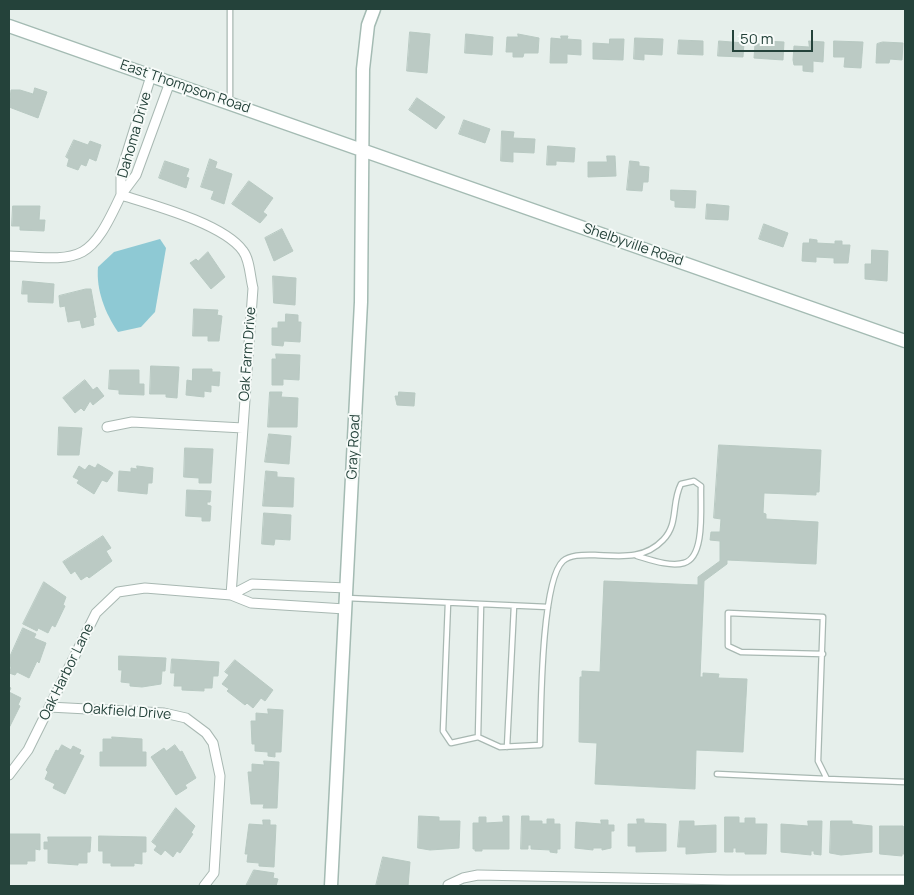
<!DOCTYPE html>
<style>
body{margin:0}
#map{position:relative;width:914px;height:895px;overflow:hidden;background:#e6efeb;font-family:Manrope,sans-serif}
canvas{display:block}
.frame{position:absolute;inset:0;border:10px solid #24423a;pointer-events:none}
.scale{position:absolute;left:732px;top:30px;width:81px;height:22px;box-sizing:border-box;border:2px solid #24423a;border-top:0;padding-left:6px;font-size:15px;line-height:18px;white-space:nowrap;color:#24423a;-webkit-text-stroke:4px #f7fbf9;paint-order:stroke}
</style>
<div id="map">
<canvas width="914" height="895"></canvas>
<div class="frame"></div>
<div class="scale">50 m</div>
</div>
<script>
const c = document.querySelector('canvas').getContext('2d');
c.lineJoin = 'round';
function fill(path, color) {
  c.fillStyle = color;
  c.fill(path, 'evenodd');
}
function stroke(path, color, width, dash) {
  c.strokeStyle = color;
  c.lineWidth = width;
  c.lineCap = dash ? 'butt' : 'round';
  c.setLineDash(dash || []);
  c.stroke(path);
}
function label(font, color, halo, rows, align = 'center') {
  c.font = font + ' Manrope,sans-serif';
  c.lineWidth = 4;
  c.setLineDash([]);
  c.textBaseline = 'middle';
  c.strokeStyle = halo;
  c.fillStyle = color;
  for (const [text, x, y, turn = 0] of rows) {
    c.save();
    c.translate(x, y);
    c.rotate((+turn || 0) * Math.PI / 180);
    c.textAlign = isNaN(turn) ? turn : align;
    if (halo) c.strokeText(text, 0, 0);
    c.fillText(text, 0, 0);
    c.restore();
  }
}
const water = new Path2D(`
 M160,239L166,248L155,312L141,327L118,332C105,313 96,290 98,267L114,252Z`);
const building = new Path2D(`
 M410,32L430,34L427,73L407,71Z
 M466,34L493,37L492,55L465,53Z
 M518,34L539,38L538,53H524L523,57H513V52H506L507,37H518Z
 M561,36H568L567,39L581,40V55L567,54V63H550L551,38L561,39Z
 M635,38L663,39L662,55L644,54V60L634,59Z
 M610,39H624L623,60L593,59V43L609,44Z
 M679,40L703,41V55L678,54Z
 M719,41L744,43L743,57L718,56Z
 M765,41L784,42L783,60L754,58L755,44H765Z
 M809,41L824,42L823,62L813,61V72L803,71V65H794L793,60L794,46L809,47Z
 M834,41L863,42L861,68L844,67L845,57H834Z
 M883,42L903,43L902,60L890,59L889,63H876L877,44Z
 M35,88L47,92L38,118L9,107L11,90H20L33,94Z
 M417,98L445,117L436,129L409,110Z
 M464,120L490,129L485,143L459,134Z
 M502,131L514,132L513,138L535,139L534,153L513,152V162L501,161Z
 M74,140L88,145L90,141L101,145L96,161L89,158L86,166L81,164L78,170L67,166L69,159L66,157Z
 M548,146L575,148L574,162L556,161V165H547Z
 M607,156H615L616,176L588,177V162H607Z
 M210,159L217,162L215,168L232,174L224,204L211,199L214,191L201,187Z
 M165,161L189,169L186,177L189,178L186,188L159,178Z
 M630,161L639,162V166L649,167L648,182H643L642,191L627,190Z
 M249,181L273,198L263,212L267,215L260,223L232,204Z
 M671,190L696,191L695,208L675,207V201L671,200Z
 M707,204L729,206L728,220L706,219Z
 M13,206H40L39,220H45L44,231L20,230V226H12Z
 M764,224L788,233L783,247L759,239Z
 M282,229L293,251L274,261L265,238Z
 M810,239L817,240V243L835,244V241H842V245H850L848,263H834V258L816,257V262L802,261L803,243H809Z
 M872,250L888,251L887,281L865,279V264H871Z
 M208,252L225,277L211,289L190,263L196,259L198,261Z
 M273,276L296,278L295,305L274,303Z
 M23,281L54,284L53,303L28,302V294H22Z
 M86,289H91L96,317L93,318L94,325L82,328L80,320L68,322L65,306L60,307L59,296Z
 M194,309L218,310L217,315L222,316L219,341H208V336H193Z
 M286,314L298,315V322H301L300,342L284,341L283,346L272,345V328H278V322H285Z
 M276,354L300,355L299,380L283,379V385H272V359H276Z
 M151,366L179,367L177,398L166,397V394H150Z
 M193,369H212V372H220L219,386L211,385V392L204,391V397L186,395L187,380L192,381Z
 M110,370H139V384H144V395L119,394V390L109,389Z
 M85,380L93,390L97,387L104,396L93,405L90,401L84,411L81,408L75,413L63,398Z
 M270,392H282L281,397L298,398L297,427H268Z
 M399,392L415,393L414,406L397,405L395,396H398Z
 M59,427L82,428L79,455H58Z
 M269,434L291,436L289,464L265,462Z
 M719,445L821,450L819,492H816V495L764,493L763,513L766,514V519L818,522L816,564L727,560V564L704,581L700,677H703V673L719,674L718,678L747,679L743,752L696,750L695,789L595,784L597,743L579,742L580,677H582V671L600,672L604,581L698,585V577L720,561V541L710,540L711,532H720L721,519L714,518Z
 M185,448L213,449L211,483H199V478L184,477Z
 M98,464L113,473L107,482L102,480L94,494L77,483L79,480L73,477L79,466L85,470L89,465L95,468Z
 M137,466L153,468L152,483H148L147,494L118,491L119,471L131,472V468L137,469Z
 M266,471L277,472V477L294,478L293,507L263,506Z
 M187,490L211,491L210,502H207V505L211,506L210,521H202V517L186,516Z
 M264,513L291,515L290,540L275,539L274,545L262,544Z
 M103,536L111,548L106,551L112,561L89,578L87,576L81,580L75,571L71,574L63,562Z
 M44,582L66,597L63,605L65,606L55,627L52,625L48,633L38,628L37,631L23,624Z
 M23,628L36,634L34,638L46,643L39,663L37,661L29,678L17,672L15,675L9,673L11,668L9,659Z
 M119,656L166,658L165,671H162L161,684L142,687L130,686V683L121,682L122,670H119Z
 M172,659L219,662L218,676H213L212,688H204V691L182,690V686H174L175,673H171Z
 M235,660L273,690L265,701L261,698L253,708L247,703L245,705L227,691L229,689L222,684L229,675L225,672Z
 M9,687L11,688L9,692L21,698L18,705L20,706L10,726Z
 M268,709L283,710L281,752H275V757L268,756V752L255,751V744H252L251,721H256V713L268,714Z
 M112,737L142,739V752H146V766H100V752H103V739H112Z
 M62,745L71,750L73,746L81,750L79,754L84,756L65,794L53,788L55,784L45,779L48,772L46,770L56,750L58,751Z
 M175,745L180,752L182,751L196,778L185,785L187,788L176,795L151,757L164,748L166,751Z
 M264,761L279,762L277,808H263L264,804H251L248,772H252V764L264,765Z
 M176,808L195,826L191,833L193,834L180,853L177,851L173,857L165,850L161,855L154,850L157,846L152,842Z
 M419,816L439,817V821H460L459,848L430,850L418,848Z
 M503,816H509V849H482V851H475V849H473V823H479V817H486V823L503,822Z
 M522,816H529V821H542V824H547V819H554V824H560V849H557V853L550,852V850L531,849V845H528V849H521Z
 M725,817H739V823H745V818H755V824H767L766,854H745V852H736V848H733V852H725Z
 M637,819H644V823L666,824V851L636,852V846H628V824H637Z
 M263,820H270V825H276L274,867L259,866V863L247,862L248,854H245L249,824L263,825Z
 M601,820H608V825H614V831H611V848L602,850V848H593V850L575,848L576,822L601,824Z
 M680,821H694V826L716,825V852L686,854V847H678Z
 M808,821H822L821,855L814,854V851H811V855L781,852V824L808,826Z
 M831,821H852V824L872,826V852L841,855L830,853Z
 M880,826H903L905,829V854H902V856L880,854Z
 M9,834H40V850L35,849V861H27V864H9Z
 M99,836L146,837V852H142V864L134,863V866H111V863H103V851H99Z
 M48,837H91L90,852H87V863H78V865L48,863V849H44V842H48Z
 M383,857L410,862L408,886H376Z
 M254,870L274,873L273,878L278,879L276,886H246Z`);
const lane = new Path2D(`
 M230,9V102
 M347,598L548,607
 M448,603L443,731L451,743L478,737
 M481,605L478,737L500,747L540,745C541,711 541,581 563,561C571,554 585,555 595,555C620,556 644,560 663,540C679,524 671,503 681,484L694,481L701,486C700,505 706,557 684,563C670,567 651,560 637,556
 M823,654L741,652L728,646V613L823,617L818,761L827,779L905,782
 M507,747L514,606
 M717,774L827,779`);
const street = new Path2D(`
 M151,76L121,172V195L136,175L170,82
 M9,256C82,260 89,264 121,195C153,205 224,224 243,251C250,260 250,277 253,288L231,595L145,588L118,592L96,613L28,750L9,775
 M107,427L132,422L243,428
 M345,609L251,603L231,595L252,584L347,588
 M49,707L164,713L186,718L206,733L213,743L220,776L214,873L204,886
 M448,885L463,878L478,875L727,880H905`);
const secondary = new Path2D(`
 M9,26L905,341
 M331,886L361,302L363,69L368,25L374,9`);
const streetNames = [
 ["East Thompson Road",185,87,19],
 ["Dahoma Drive",135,135,-74],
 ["Shelbyville Road",633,245,19],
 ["Oak Farm Drive",248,354,-86],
 ["Gray Road",354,447,-87],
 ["Oak Harbor Lane",67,672,-64],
 ["Oakfield Drive",127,712,4]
];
fill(water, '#8ec9d4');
fill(building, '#bbcac4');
stroke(building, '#b8c9c2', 1);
stroke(lane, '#a8b8b2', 7);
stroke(street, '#a8b8b2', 11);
stroke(secondary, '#a4bbb3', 15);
stroke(lane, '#fff', 4.5);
stroke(street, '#fff', 9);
stroke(secondary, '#fff', 12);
label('14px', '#24423a', '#f7fbf9', streetNames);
</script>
